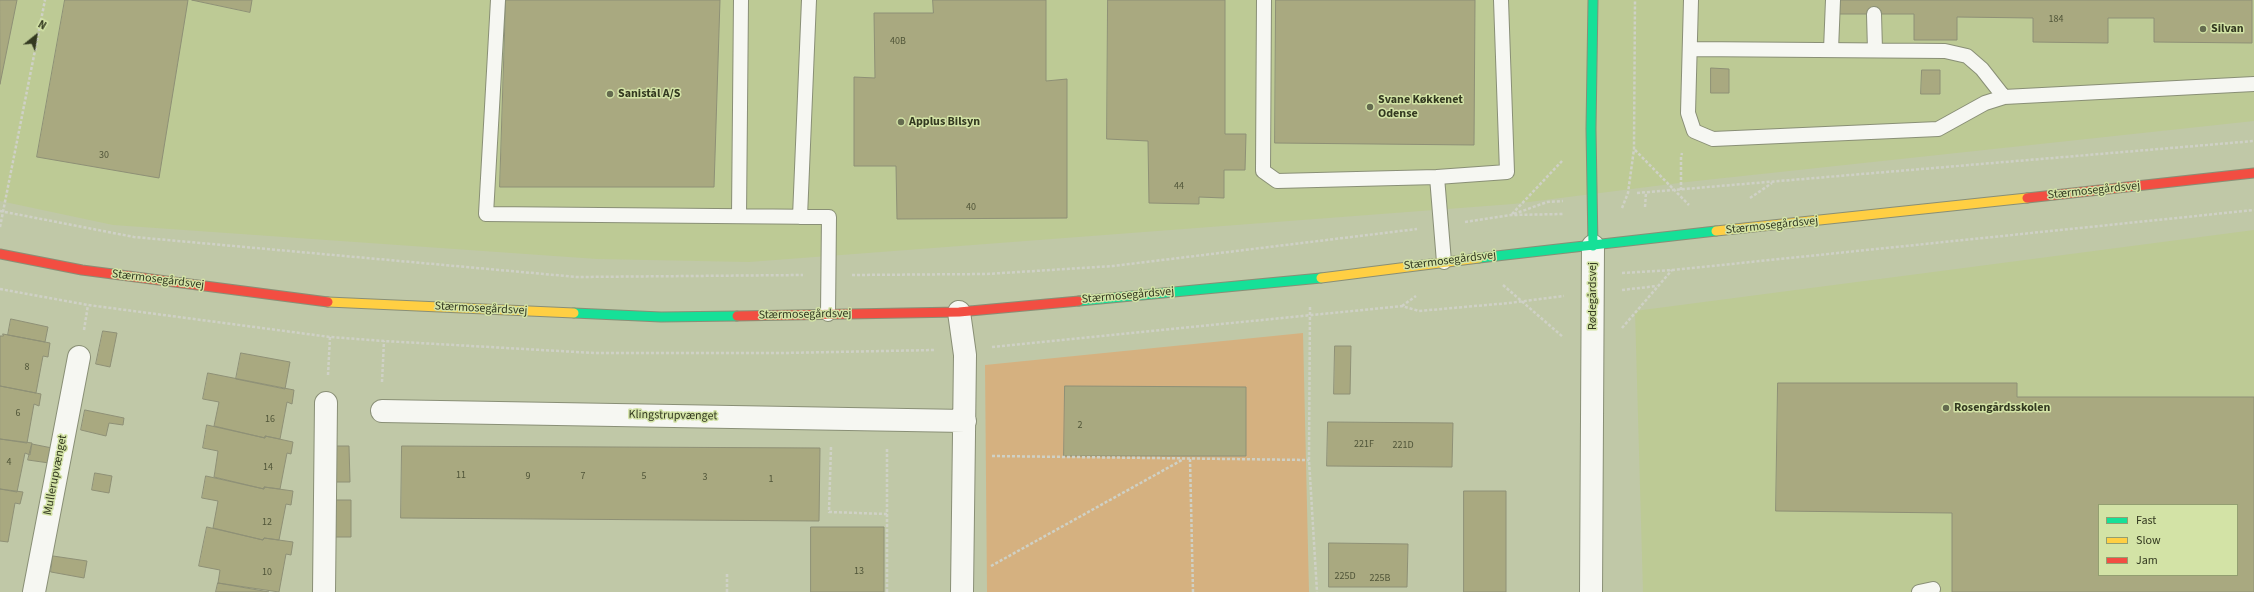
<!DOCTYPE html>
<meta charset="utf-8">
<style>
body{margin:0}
#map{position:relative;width:2254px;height:592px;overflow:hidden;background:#c0c8a7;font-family:"Source Sans 3",sans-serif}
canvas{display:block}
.legend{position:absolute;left:2098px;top:504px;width:140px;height:72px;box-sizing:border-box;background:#d3e3a6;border:1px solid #939f70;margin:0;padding:5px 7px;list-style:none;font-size:12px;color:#333920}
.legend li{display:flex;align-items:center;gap:8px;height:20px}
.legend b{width:20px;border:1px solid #939f70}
.north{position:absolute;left:16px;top:16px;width:40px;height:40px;-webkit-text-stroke:3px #d3e3a6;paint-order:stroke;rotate:30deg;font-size:11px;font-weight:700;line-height:16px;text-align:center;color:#333920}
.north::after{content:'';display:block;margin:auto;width:14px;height:18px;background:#333920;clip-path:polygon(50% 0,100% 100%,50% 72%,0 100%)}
</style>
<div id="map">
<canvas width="2254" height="592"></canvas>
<ul class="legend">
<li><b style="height:5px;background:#16e098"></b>Fast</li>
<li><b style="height:5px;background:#ffcf43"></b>Slow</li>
<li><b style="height:5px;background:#f24e42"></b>Jam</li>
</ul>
<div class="north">N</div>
</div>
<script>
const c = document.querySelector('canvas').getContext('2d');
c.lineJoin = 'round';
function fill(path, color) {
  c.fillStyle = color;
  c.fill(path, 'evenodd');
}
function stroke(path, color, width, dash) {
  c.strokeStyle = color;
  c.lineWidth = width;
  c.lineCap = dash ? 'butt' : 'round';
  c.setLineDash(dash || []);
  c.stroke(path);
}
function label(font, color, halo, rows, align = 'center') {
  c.font = font + ' "Source Sans 3",sans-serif';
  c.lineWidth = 3;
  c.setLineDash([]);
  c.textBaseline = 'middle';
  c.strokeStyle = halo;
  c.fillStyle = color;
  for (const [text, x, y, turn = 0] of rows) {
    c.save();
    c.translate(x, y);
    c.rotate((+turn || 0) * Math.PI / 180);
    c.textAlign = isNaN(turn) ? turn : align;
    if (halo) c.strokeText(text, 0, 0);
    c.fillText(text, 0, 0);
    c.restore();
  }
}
const built = new Path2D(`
 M0,0H2254V121L1687,182L1513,204L749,262L597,259L113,225L0,201Z
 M2254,230V592H1643L1635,311ZM2099,505H2237V575H2099Z`);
const green = new Path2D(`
 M1303,333L1309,592H987L985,365Z`);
const building = new Path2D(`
 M0,0H17L0,84Z
 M65,0H188L159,178L37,157Z
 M192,0H252L250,12Z
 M506,0H720L714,187H500Z
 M933,0H1046V81L1067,79V218L897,219L896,166H854V77L875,78L874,13H933Z
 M1108,0H1225V134H1246L1245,170H1224V198L1199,197V204L1149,203L1148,141L1107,139Z
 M1276,0H1475L1474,145L1275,143Z
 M1839,0H2252V43L2154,42V18H2108V43L2033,42V18L1957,17V40H1914V14H1839Z
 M1711,68L1729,69V93H1711Z
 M1922,70H1940V94H1921Z
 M11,319L48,327L45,342L8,335Z
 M103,331L117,333L110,367L96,364Z
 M3,334L50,343L48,357L43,356L36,393L0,386V336H3Z
 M1335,346H1351L1350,394H1334Z
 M241,353L290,362L285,389L236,379Z
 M208,373L294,390L292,404L287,402L280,439L265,436V438L214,426L219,402L203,399Z
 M1778,383H2017V397H2254V592H1952V513L1776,511ZM2099,505H2237V575H2099Z
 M0,386L41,394L39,406L34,404L27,443L0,439Z
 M1065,386L1246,387V456H1064Z
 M85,410L124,418L123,425L109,423L106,436L81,430Z
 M1328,422L1453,423L1452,467L1327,466Z
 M207,425L265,438V436L293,442L291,454L287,453L280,489L264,487V489L214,477L218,451L203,448Z
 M0,439L32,443L30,455L25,453L17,492L0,489Z
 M32,444L52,448L49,463L28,460Z
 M333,446H349L350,482H333Z
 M402,446L820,448L819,521L401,518Z
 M95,473L112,476L109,493L92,490Z
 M206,476L264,489V487L293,491L291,505L286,504L279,540L264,538L263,540L213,528L218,501L202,498Z
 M0,489L23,492L20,504L15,503L8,542L0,541Z
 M1464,491H1506V592H1464Z
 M332,500H351V537H332Z
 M207,527L263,540L264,538L293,542L291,555L286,554L279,592L218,583L220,570L199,566Z
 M811,527H884V592H811Z
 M1329,543L1408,544L1407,587H1329Z
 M53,556L87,561L84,578L51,572Z
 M218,583L269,592H216Z`);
const path = new Path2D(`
 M1635,150L1689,205
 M1681,190V157L1682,153
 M1637,193L2254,141
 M1750,198L1772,183
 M1645,207L1646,193
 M1622,208L1628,193L1634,149L1635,0
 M0,211L134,237L577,277L803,275
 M1512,214L1562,161
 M1514,214L1547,202L1563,201
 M1465,222L1511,215L1564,214
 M0,227L45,0
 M1622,273L1673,270L2254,210
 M852,275L987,274L1113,266L1417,229
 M1503,285L1563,337
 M0,289L88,305L330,337L384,341L594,353H783L935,350
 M1622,290L1657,286
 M1402,306L1416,296
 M1310,307L1309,460L1317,592
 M1622,328L1672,270
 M84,330L88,305
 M992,347L1402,306L1419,311L1509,303L1564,296
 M328,375L330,337
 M382,382L384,341
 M831,447L829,512L887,514
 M992,456L1309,460
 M1190,459L1193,592
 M991,566L1182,460
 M727,574V592
 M887,592V449`);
const lane = new Path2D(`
 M498,0L486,214L829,217L828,314
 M1264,0L1263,171L1277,181L1437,177L1507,172L1501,0
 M1691,0L1688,113L1694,131L1713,139L1938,129L1985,103L2004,97L2254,84
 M1874,14L1875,50
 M1690,49L1945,51L1967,56L1982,69L2004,97
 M1831,50L1833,0
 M1437,177L1444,262
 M739,216L741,0
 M800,217L809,0
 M1919,592L1933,589`);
const street = new Path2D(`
 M959,312L965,355L962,592
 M382,411L965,421
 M34,592L79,357
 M324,592L326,403
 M1591,592L1593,246`);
const fast = new Path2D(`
 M1593,0L1591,129L1593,246
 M1479,258L1716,231
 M1079,301L1321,278
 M574,313L661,317L737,316`);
const slow = new Path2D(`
 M1716,231L2027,198
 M1321,278L1479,258
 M328,302L574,313`);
const jam = new Path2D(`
 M2027,198L2254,173
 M0,254L82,270L328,302
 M737,316L959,312L1079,301`);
const markers = [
 [2203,29,4,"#646b4f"],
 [610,94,4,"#646b4f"],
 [1370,107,4,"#646b4f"],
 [901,122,4,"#646b4f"],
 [1946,408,4,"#646b4f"]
];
const numberNames = [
 ["184",2056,20],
 ["40B",898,42],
 ["30",104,156],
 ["44",1179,187],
 ["40",971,208],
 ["8",27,368],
 ["6",18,414],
 ["16",270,420],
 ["2",1080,426],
 ["221F",1364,445],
 ["221D",1403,446],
 ["4",9,463],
 ["14",268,468],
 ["11",461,476],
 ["9",528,477],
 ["7",583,477],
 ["5",644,477],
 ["3",705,478],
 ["1",771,480],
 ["12",267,523],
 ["13",859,572],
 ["10",267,573],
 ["225D",1345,577],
 ["225B",1380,579]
];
const poiNames = [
 ["Silvan",2211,29],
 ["Sanistål A/S",618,94],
 ["Svane Køkkenet",1378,100],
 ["Odense",1378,114],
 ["Applus Bilsyn",909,122],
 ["Rosengårdsskolen",1954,408]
];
const streetNames = [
 ["Stærmosegårdsvej",2094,191,-6],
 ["Stærmosegårdsvej",1772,226,-6],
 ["Stærmosegårdsvej",1450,261,-7],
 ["Stærmosegårdsvej",158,280,7],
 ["Stærmosegårdsvej",1128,296,-5],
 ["Rødegårdsvej",1593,296,-90],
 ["Stærmosegårdsvej",481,309,3],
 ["Stærmosegårdsvej",805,315,-1],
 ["Klingstrupvænget",673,416,1],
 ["Mullerupvænget",56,475,-79]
];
fill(built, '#bdca95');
fill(green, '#d5b180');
fill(building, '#a9a980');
stroke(building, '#8e9076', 1);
stroke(lane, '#898f76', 16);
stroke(street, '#898f76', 24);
stroke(fast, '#898f76', 11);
stroke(slow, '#898f76', 11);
stroke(jam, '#898f76', 11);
stroke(path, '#cfd1c6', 2.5, [3, 2]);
stroke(lane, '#f6f7f2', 14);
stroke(street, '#f6f7f2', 22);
stroke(fast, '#16e098', 9);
stroke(slow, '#ffcf43', 9);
stroke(jam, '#f24e42', 9);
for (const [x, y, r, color] of markers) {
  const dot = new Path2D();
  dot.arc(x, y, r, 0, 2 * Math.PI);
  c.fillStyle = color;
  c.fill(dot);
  stroke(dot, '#d3e3a6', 1.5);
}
label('10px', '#505538', null, numberNames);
label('bold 12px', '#333920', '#d3e3a6', poiNames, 'left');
label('12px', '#333920', '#d3e3a6', streetNames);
</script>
